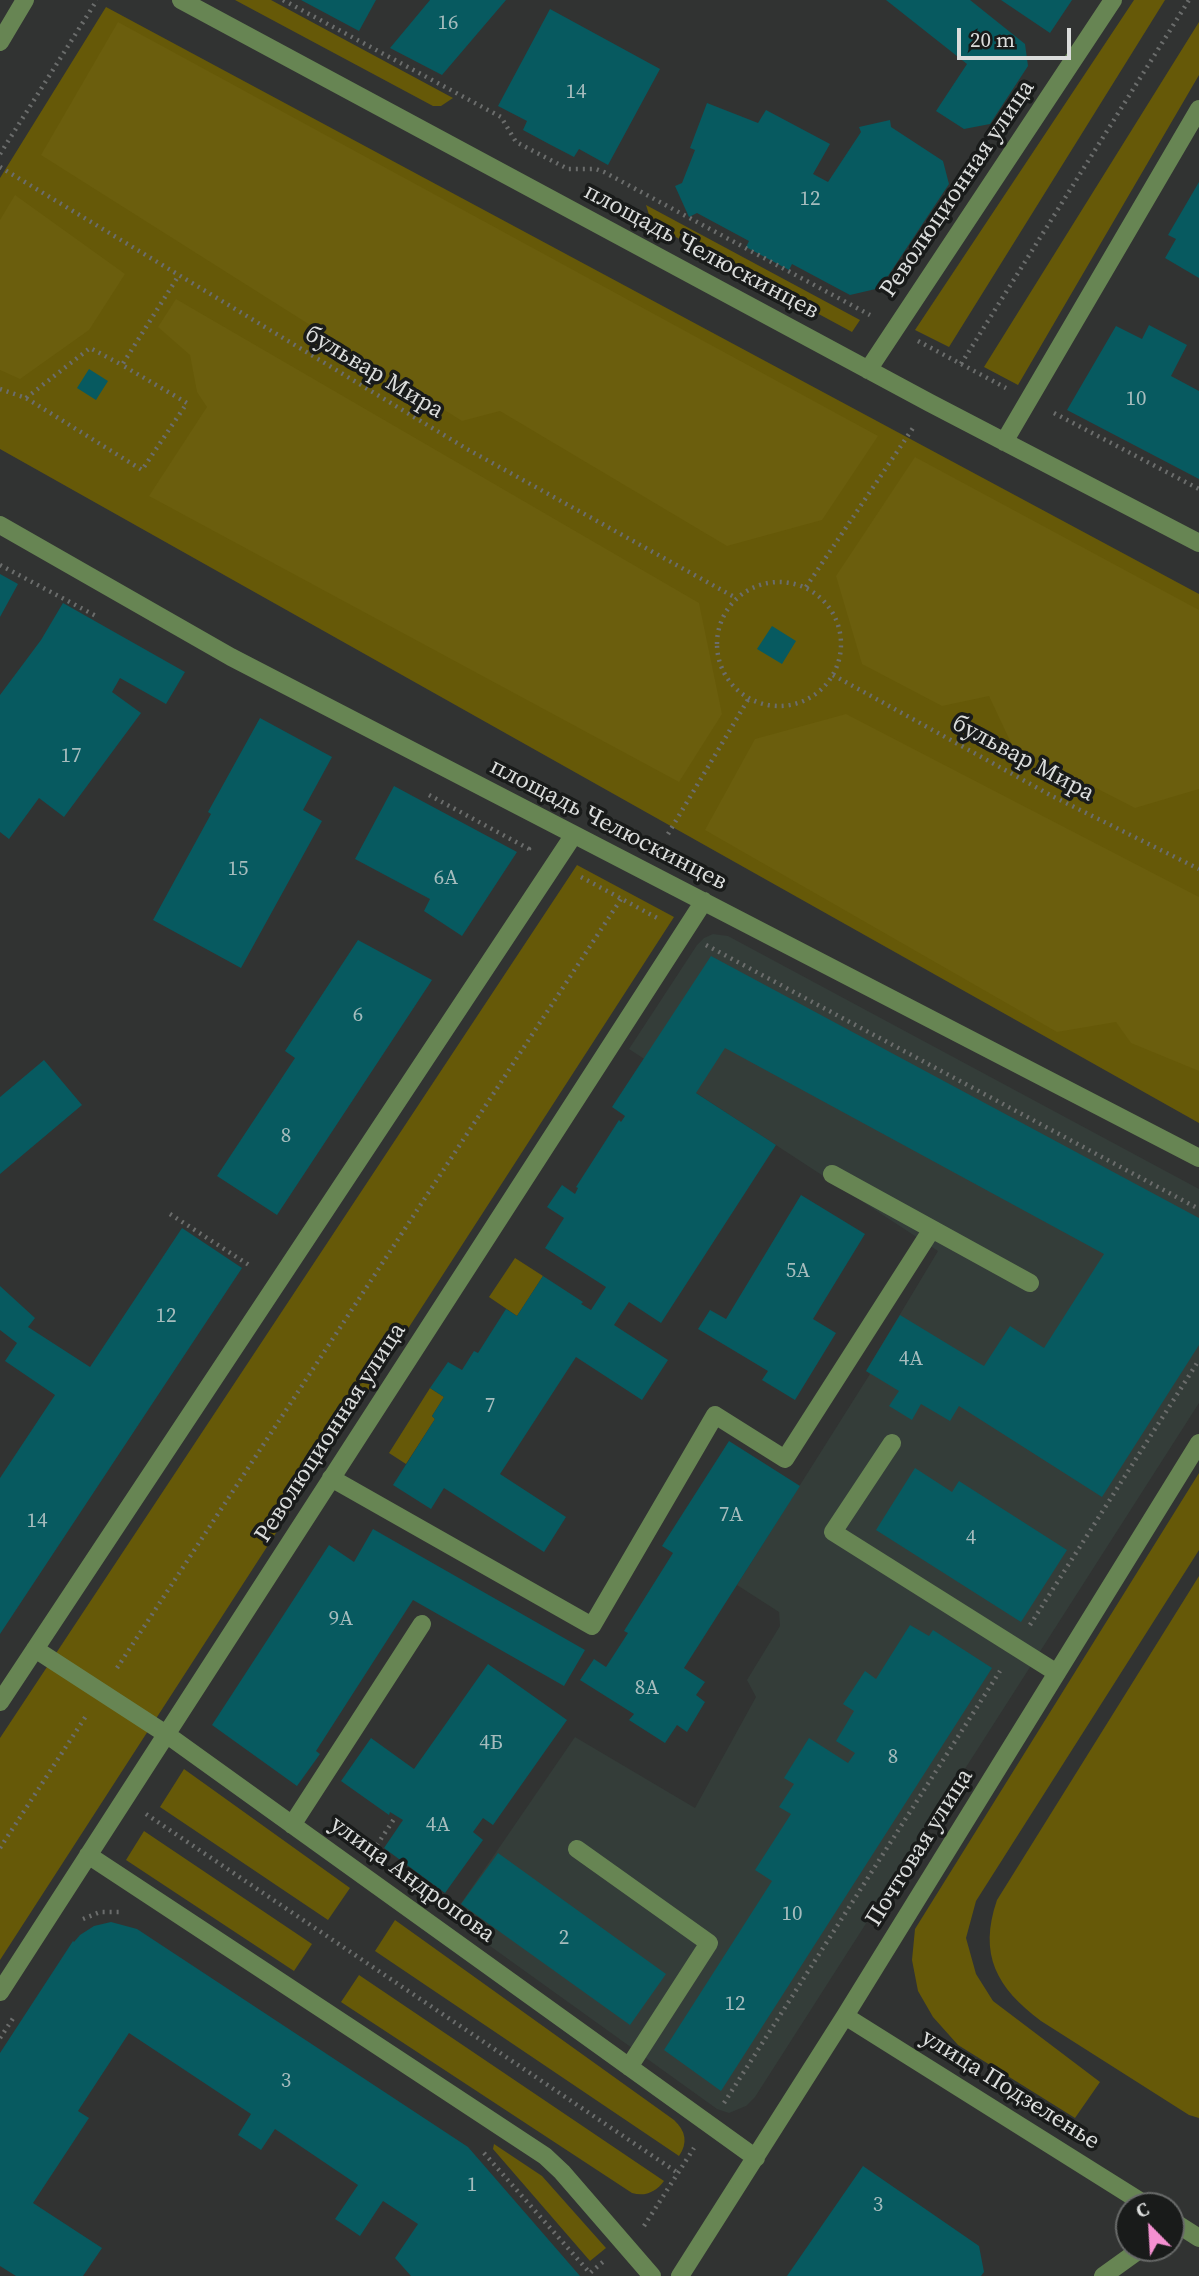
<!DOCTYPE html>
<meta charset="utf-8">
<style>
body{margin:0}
#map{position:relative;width:1199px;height:2276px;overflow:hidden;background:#313332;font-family:"Source Serif 4",serif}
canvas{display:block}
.north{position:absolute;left:1115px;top:2192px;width:70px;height:70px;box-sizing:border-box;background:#191b1a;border:2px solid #676968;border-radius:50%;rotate:336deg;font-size:19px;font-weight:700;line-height:28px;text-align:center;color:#dbdddc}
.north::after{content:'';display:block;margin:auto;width:24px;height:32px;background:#f590d1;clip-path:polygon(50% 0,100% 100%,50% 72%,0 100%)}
.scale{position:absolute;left:957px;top:28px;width:114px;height:32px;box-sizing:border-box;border:4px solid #dbdddc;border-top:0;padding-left:9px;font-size:21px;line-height:24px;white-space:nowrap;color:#dbdddc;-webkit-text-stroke:5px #191b1a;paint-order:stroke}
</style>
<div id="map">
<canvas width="1199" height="2276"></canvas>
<div class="north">С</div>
<div class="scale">20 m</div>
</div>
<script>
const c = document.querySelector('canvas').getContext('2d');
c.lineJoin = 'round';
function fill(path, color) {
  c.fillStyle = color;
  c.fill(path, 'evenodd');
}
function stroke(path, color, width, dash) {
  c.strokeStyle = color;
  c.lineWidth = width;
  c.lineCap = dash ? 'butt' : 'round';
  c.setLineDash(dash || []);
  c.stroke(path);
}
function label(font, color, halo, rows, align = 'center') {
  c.font = font + ' "Source Serif 4",serif';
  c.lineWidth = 7;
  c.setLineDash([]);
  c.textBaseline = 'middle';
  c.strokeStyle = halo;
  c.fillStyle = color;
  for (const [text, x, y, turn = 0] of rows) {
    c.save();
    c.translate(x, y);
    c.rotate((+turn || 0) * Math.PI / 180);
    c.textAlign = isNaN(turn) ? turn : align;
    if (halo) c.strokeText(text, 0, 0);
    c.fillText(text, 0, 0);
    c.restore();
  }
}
const built = new Path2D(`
 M713,934L728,936L1199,1189V1403L755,2097L746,2106L729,2113L717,2109L451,1918L575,1737L695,1808L756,1697L747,1680L780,1626L779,1612L737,1585L870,1374L866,1371L938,1251L629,1049L697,945L704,938Z`);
const green = new Path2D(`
 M235,0H271L453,98L441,106H433Z
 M1134,0H1165L949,347L915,330Z
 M106,7L1199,594V1123L0,449V178Z
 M1199,22V75L1018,385L984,367Z
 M646,205L860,320L852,332L661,229L650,218Z
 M577,865L674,917L0,1960V1738Z
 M515,1258L543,1276L517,1316L489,1297Z
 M430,1388L444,1397L432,1416L435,1419L406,1464L389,1453Z
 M1199,1473V1550L976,1901L966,1938L976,1974L993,2001L1100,2082L1075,2118L958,2045L933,2017L918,1991L912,1960L915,1929Z
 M1199,1576V2118L1189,2115L1041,2021C997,1988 978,1955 997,1900Z
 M184,1769L350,1888L328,1920L160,1807Z
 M144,1831L312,1944L294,1971L126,1860Z
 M395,1920L674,2120C686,2131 688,2143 679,2156L375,1951Z
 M359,1975L664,2181C656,2192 645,2197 632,2193L341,2002Z
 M494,2144L542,2176L606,2248L590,2261L493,2149Z`);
const forest = new Path2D(`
 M118,22L878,436L822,520L727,546L500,411L462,421L41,155Z
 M15,195L125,274L89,330L20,379L0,370V220Z
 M176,299L699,603L722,714L679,782L149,496L207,407L197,392L190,355L158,327Z
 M915,457L1199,610V789L1135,808L1012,745L989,696L942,706L862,664L836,576Z
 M846,714L1199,897V1071L1131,1043L1116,1022L1057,1032L705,830L755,739Z`);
const building = new Path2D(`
 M301,0H376L359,31Z
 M430,0H506L442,75L390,48Z
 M886,0H970L1025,44L1028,66L990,124L964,129L936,111L967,64Z
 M1001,0H1072L1050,33Z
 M550,9L660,69L608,165L579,149L574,157L549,144L523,130L527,121L498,106Z
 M707,103L758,123L766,110L830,144L813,174L828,182L861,132L859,127L890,120L891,127L943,161L949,184L880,288L850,295L792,264L789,270L746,247L749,241L697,213L689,217L675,186L682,183L695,150L690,148Z
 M1199,182V278L1165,258L1176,239L1168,235Z
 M1149,325L1187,345L1171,376L1199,391V479L1067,410L1116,326L1142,339Z
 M89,369L108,381L96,400L77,388Z
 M0,574L18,584L0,617Z
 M63,603L185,672L166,704L120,678L112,692L141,713L64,817L39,798L9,839L0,832V695L41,640Z
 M772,626L796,641L782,664L757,649Z
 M260,718L332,757L303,810L322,821L241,968L153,920L211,814L208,812Z
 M394,786L517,852L462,936L424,911L430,899L355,859Z
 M358,940L432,980L277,1215L217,1176L295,1058L285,1051Z
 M711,956L1199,1218V1345L1102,1497L959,1406L950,1421L921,1404L912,1420L889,1406L899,1391L866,1371L900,1315L984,1366L1010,1326L1044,1348L1104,1254L725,1048L696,1093L776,1145L661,1323L629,1302L614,1325L668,1360L642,1400L576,1357L500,1474L566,1517L544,1552L444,1488L431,1509L393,1485L435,1419L432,1416L444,1397L430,1388L448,1362L462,1370L474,1351L478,1353L506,1309L517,1316L543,1276L583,1302L581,1304L591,1310L606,1287L545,1248L564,1218L547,1207L562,1185L575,1194L578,1188L576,1187L619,1120L621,1122L625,1116L612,1107Z
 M44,1060L82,1105L0,1174V1097Z
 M801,1195L865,1234L813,1319L836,1333L795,1400L762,1380L768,1371L698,1329L710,1310L726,1319Z
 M182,1228L242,1268L0,1634V1478L55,1395L5,1361L17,1343L0,1330V1286L35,1318L28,1327L90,1367Z
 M729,1441L800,1486L684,1668L705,1682L696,1695L705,1702L687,1732L677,1725L665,1743L629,1720L634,1714L580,1680L594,1659L606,1667L628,1633L624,1631L673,1553L662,1546Z
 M915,1468L952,1492L959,1481L1067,1550L1021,1622L876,1530Z
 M373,1529L585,1650L564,1686L413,1600L316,1751L320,1754L297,1786L212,1725L329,1545L354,1562Z
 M910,1625L929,1636L933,1630L992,1668L721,2091L664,2050L772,1881L755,1870L791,1814L779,1807L794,1784L784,1778L809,1738L848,1763L855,1753L836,1741L854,1711L843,1704L865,1671L876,1679Z
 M488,1664L567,1720L493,1825L483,1818L473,1832L483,1840L445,1893L384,1848L403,1820L390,1812L389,1815L341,1781L371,1738L414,1769Z
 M498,1853L666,1974L630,2025L461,1904Z
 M111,1922L137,1929L468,2147L580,2276H411L395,2258L418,2224L383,2201L360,2236L335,2219L358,2185L275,2129L261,2150L238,2135L251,2114L129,2033L78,2111L89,2118L33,2203L102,2248L83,2276H16L0,2266V2053L73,1941L74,1942L80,1935L94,1926Z
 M863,2166L979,2246L984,2272L981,2276H787Z`);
const path = new Path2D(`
 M283,0L501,117L516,142L568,169H596L604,172L870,315
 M0,154L97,0
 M0,167L467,449L736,598
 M918,341L1006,388
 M961,364L1189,0
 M0,389L26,398L142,470L187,403L122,365L179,275
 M26,398L90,348L122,365
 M1054,413L1199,489
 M0,565L98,617
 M717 644a62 62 0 1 1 124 0a62 62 0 1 1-124 0Z
 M806,587L915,425
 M833,675L1052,796L1199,869
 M429,795L529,849L527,852
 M668,834L749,698
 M581,877L659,919
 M706,945L1199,1209
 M170,1214L252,1267
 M1030,1625L1199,1360
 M117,1668L621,899
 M146,1814L678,2173
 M0,1848L86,1716
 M373,1851L396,1816
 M83,1919L100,1912H122
 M0,2038L14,2017
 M724,2103L1000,1671
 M484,2153L590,2273L605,2260
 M644,2226L694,2148`);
const minor = new Path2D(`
 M181,0L930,403L1199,543
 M0,42L25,0
 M868,370L1113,0
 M1004,442L1199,109
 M0,525L231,657L1199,1158
 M832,1174L1030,1283
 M892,1443L833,1532L1057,1673
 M331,1478L592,1626L715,1415L785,1459L932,1229
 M35,1649L166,1734L756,2158
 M0,1702L573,836
 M292,1825L422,1624
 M577,1849L709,1943L629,2067
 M88,1855L545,2156L562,2172L652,2276
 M0,1992L704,901
 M845,2016L1148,2206
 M1171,2220L1199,2238
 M680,2276L845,2016L1199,1443
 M1103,2276L1142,2248`);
const numberNames = [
 ["16",448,24],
 ["14",576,93],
 ["12",810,200],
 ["10",1136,400],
 ["17",71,757],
 ["15",238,870],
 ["6А",446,879],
 ["6",358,1016],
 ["8",286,1137],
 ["5А",798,1272],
 ["12",166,1317],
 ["4А",911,1360],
 ["7",490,1407],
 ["7А",731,1516],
 ["14",37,1522],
 ["4",971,1539],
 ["9А",341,1620],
 ["8А",647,1689],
 ["4Б",491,1744],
 ["8",893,1758],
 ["4А",438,1826],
 ["10",792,1915],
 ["2",564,1939],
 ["12",735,2005],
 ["3",286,2082],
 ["1",472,2186],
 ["3",878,2206]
];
const streetNames = [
 ["Революционная улица",958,189,-56],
 ["площадь Челюскинцев",701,252,28],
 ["бульвар Мира",374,373,31],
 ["бульвар Мира",1023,759,28],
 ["площадь Челюскинцев",608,825,27],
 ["Революционная улица",331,1433,-57],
 ["Почтовая улица",920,1848,-58],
 ["улица Андропова",412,1880,36],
 ["улица Подзеленье",1010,2090,32]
];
fill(built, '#343d39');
fill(green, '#665908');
fill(forest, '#6b5e0d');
fill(building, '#075a60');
stroke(path, '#6b6d6c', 4.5, [2, 5]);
stroke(minor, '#678553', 18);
label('21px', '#a6bcbd', null, numberNames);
label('24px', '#dbdddc', '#191b1a', streetNames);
</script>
